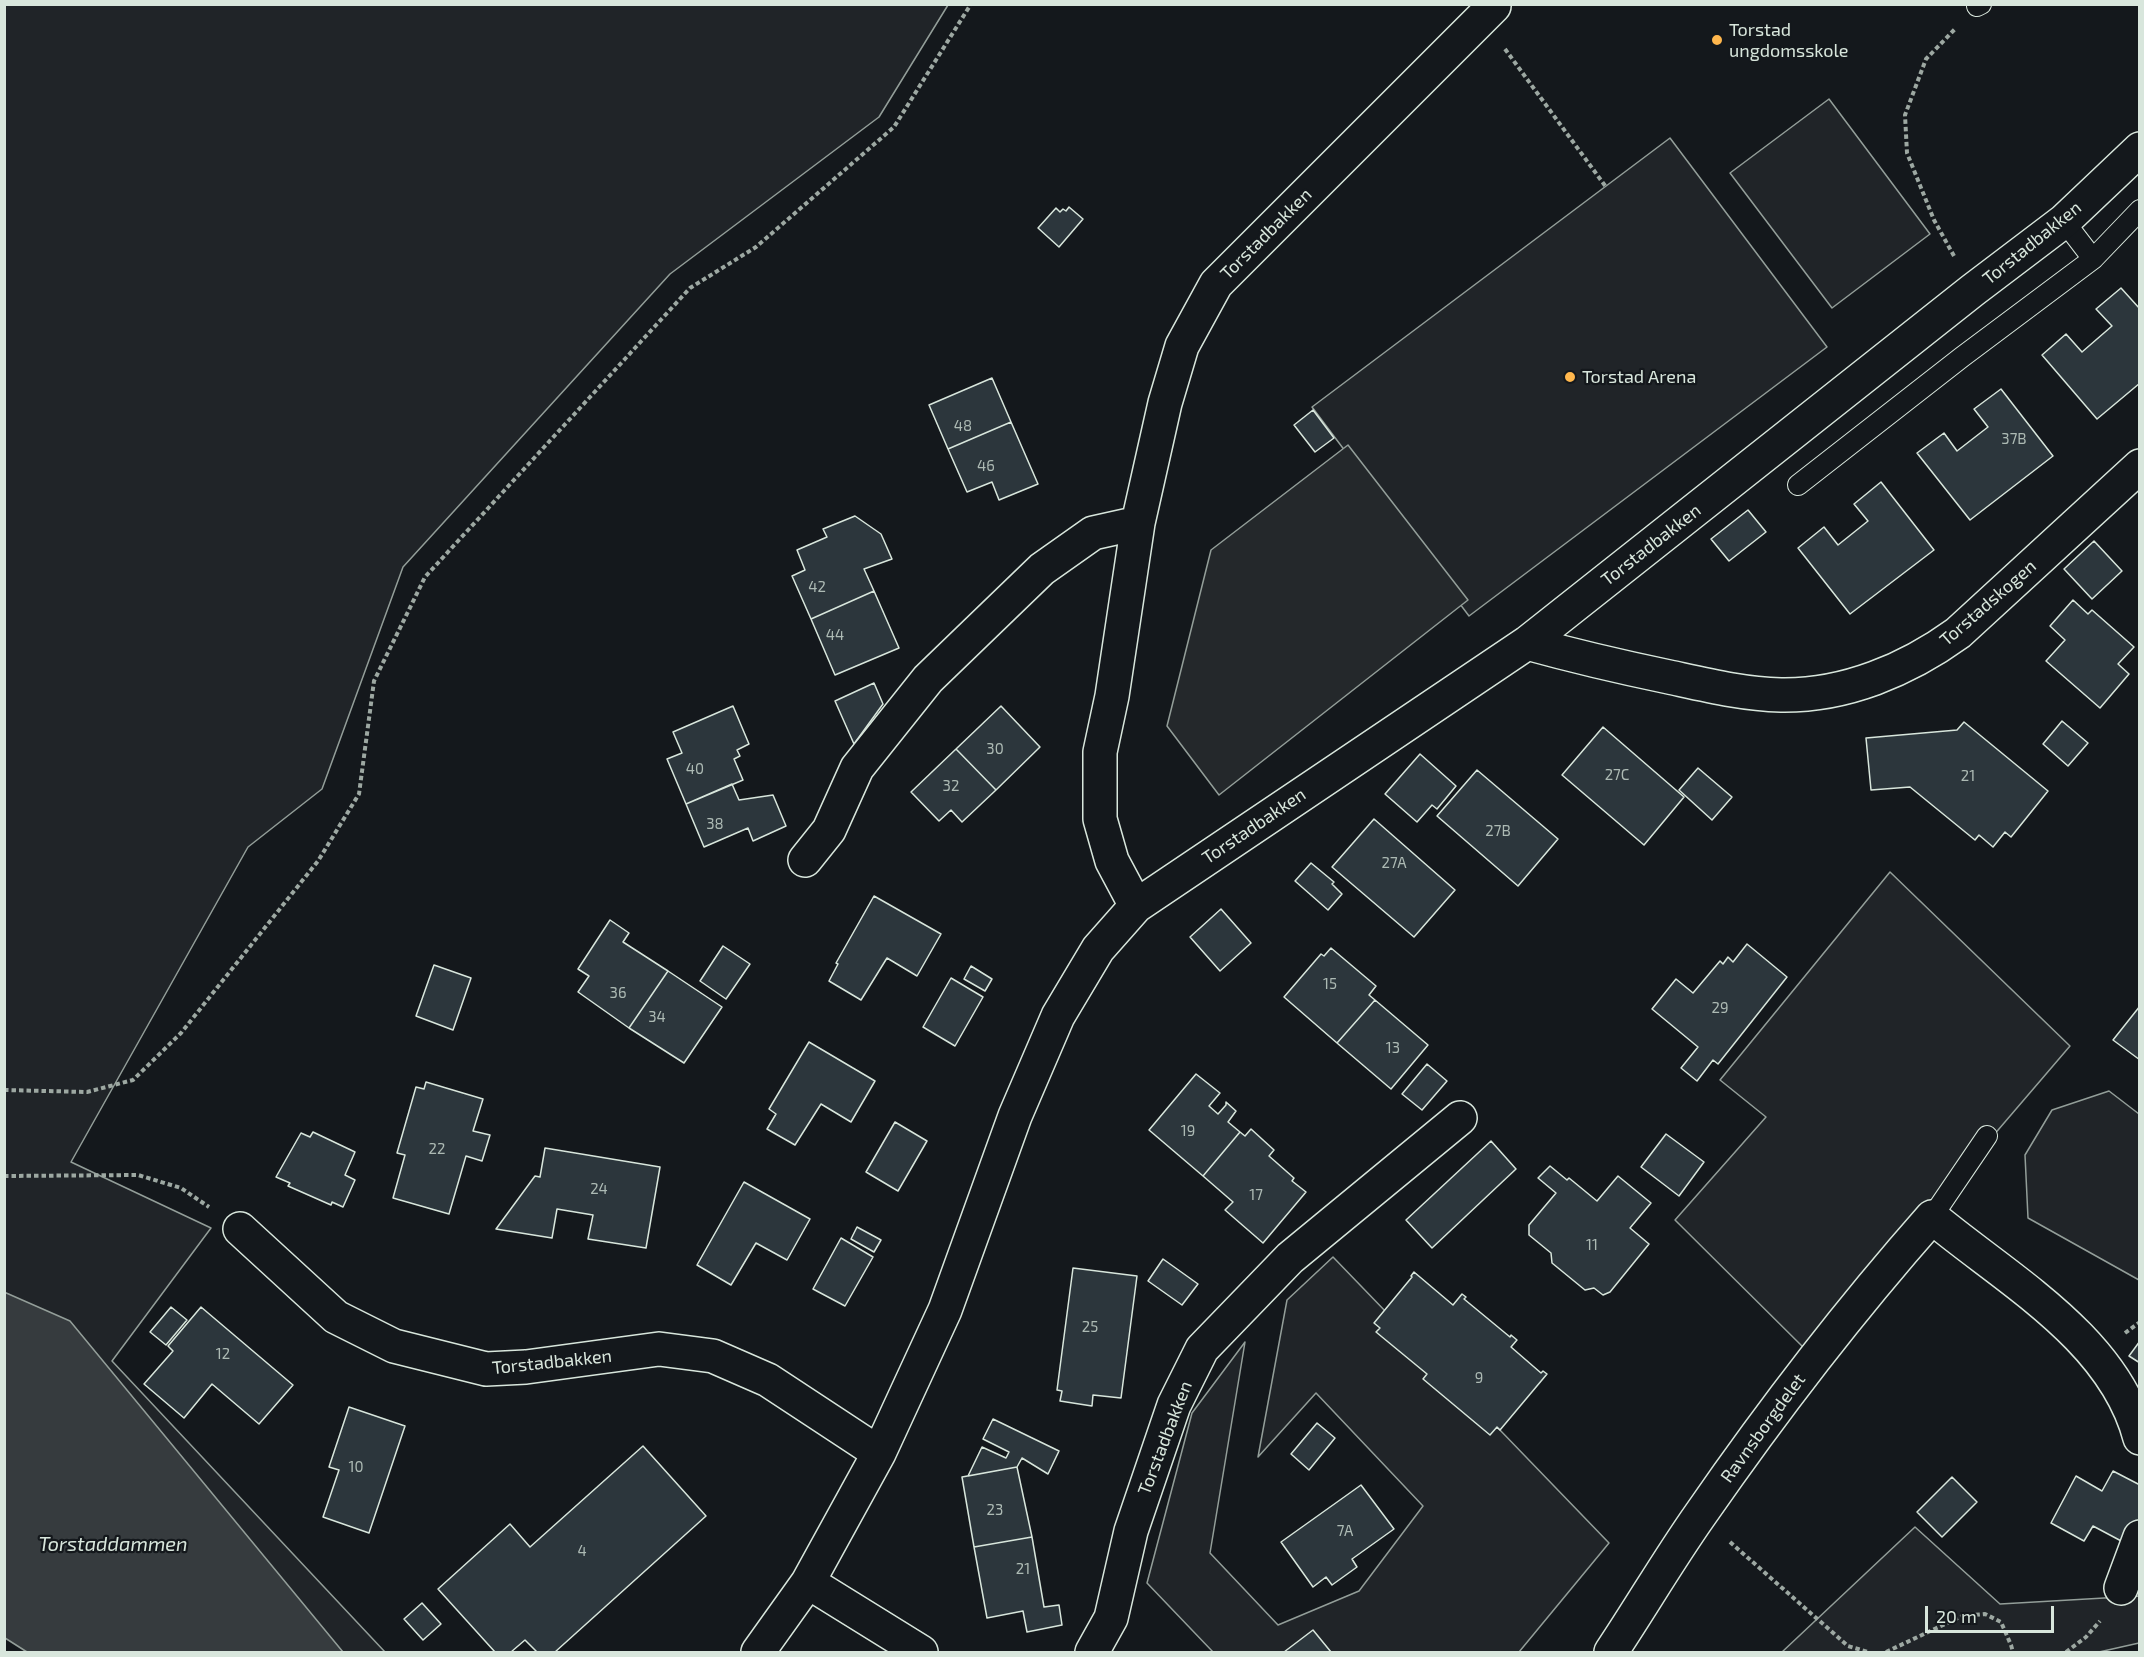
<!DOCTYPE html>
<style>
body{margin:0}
#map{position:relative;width:2144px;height:1657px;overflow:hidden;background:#14181c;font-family:"Exo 2",sans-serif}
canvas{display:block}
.frame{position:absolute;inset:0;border:6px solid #d8e6dc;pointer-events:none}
.scale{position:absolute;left:1925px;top:1606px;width:129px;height:27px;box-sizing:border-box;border:3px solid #d8e6dc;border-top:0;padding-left:8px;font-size:18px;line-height:21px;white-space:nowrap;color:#d8e6dc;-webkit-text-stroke:4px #14181c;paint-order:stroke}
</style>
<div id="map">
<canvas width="2144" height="1657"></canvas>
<div class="frame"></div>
<div class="scale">20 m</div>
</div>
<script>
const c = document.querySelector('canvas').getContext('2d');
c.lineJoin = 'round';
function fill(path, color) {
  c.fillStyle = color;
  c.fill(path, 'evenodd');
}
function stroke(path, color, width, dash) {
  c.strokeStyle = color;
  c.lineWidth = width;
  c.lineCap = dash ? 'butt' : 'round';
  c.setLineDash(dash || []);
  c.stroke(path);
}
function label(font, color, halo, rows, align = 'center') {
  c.font = font + ' "Exo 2",sans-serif';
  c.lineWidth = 4.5;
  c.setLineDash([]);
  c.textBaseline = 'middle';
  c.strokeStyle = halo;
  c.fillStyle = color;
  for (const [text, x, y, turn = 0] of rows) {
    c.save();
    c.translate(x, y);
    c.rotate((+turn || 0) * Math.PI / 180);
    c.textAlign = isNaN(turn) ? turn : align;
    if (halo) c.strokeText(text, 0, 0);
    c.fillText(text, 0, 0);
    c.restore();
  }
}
const green = new Path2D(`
 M4,5H948L879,117L670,274L403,567L322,789L248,847L71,1162L211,1228L112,1361L385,1652H93L5,1573Z
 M1829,99L1930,234L1832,308L1730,173Z
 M1670,138L1827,347L1469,616L1312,407Z
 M1890,872L2070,1046L1808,1352L1675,1220L1766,1117L1720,1080Z
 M2109,1091L2139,1114V1280L2028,1218L2025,1155L2052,1110Z
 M1333,1257L1609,1543L1519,1652H1213L1147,1583L1192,1413L1245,1342L1210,1553L1278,1625L1359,1591L1423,1506L1316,1393L1258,1457L1287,1300Z
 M1915,1527L2000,1604L2139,1596V1643L2099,1652H1782Z`);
const parking = new Path2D(`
 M1348,445L1468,600L1219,795L1167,726L1211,550Z`);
const water = new Path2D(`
 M4,1292L70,1321L343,1652H27L5,1638Z`);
const building = new Path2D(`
 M1069,207L1083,219L1059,247L1038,228L1056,208L1060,212L1063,209L1066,211Z
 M2121,288L2140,309V383L2097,419L2042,355L2066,334L2082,352L2112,326L2096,309Z
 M992,378L1011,422L948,449L929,405Z
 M2001,389L2053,456L1970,520L1917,453L1944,433L1957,451L1988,427L1974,409Z
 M1313,410L1334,438L1315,452L1294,425Z
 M1011,422L1038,484L999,500L992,482L967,492L948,449Z
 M1881,482L1934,550L1850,614L1798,548L1824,527L1838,545L1868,521L1854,504Z
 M1748,510L1766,532L1729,561L1711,539Z
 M855,516L881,534L892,559L864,569L874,591L811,619L792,576L805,570L797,550L827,537L823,529Z
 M2094,541L2122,571L2092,599L2064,569Z
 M874,591L899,648L835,675L811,619Z
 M2073,600L2088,614L2092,610L2134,647L2118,664L2129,674L2100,708L2046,661L2065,640L2050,626Z
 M874,683L883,704L854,744L835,701Z
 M733,706L749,744L737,750L740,756L734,759L743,780L686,804L667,759L682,753L673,732Z
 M1001,706L1040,747L996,790L956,749Z
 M2062,721L2088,743L2068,766L2043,744Z
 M1964,722L2048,791L2011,837L2005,832L1993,847L1979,835L1975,840L1910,787L1871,790L1866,738L1957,730Z
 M1603,727L1684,797L1644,845L1562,775Z
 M956,749L996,790L962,822L951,810L939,821L911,792Z
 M1420,754L1456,786L1437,809L1432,805L1417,822L1385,794Z
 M1698,768L1732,797L1712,820L1679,790Z
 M1477,770L1558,839L1518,886L1437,816Z
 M732,784L739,800L773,795L786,826L753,841L748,828L704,847L686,804Z
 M1374,819L1455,890L1414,937L1332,867Z
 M1311,863L1334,882L1332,884L1342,894L1328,910L1295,881Z
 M874,896L941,934L917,976L887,958L861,1000L829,981L838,964L836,963Z
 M1221,909L1251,943L1220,971L1190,937Z
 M610,920L629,933L623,942L668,971L629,1028L578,992L589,976L578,969Z
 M1747,944L1787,977L1718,1064L1713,1060L1697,1081L1681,1068L1698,1047L1652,1009L1676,979L1693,993L1720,961L1723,964L1728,957L1733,962Z
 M723,946L750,964L726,999L700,981Z
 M1331,948L1376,986L1369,995L1375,1000L1337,1043L1284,997L1321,954L1324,956Z
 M434,965L471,978L453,1030L416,1016Z
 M971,966L992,979L985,991L964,979Z
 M668,971L722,1007L684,1063L629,1028Z
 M951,978L983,997L955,1046L923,1027Z
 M1375,1000L1428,1045L1391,1089L1337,1043Z
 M2140,1006V1060L2113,1040Z
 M809,1042L875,1081L851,1122L821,1104L795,1145L767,1129L776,1114L769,1109Z
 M1427,1064L1447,1081L1422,1110L1402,1094Z
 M1196,1074L1220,1093L1209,1106L1218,1114L1226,1105V1102L1236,1111L1228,1122L1240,1132L1203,1176L1149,1130Z
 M426,1082L483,1099L473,1131L490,1135L482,1161L466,1156L449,1214L393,1198L405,1155L397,1153L416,1087L424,1089Z
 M895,1122L927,1141L898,1191L866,1172Z
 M1251,1129L1274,1150L1269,1156L1294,1178L1292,1181L1306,1192L1263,1243L1225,1210L1233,1202L1203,1176L1240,1132L1245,1136Z
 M313,1132L355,1152L345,1175L355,1180L343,1207L332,1202L331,1205L288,1186L290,1183L276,1177L301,1133L310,1137Z
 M1666,1134L1704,1162L1679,1196L1641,1167Z
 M1491,1141L1516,1169L1432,1248L1406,1220Z
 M545,1148L660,1167L646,1248L588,1239L593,1215L557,1209L552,1238L496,1229L535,1176L540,1177Z
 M1550,1166L1567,1180L1569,1178L1597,1201L1618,1176L1651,1203L1630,1228L1649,1244L1610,1292L1603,1295L1594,1288L1585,1290L1552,1263L1551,1253L1529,1235V1225L1556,1193L1538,1178Z
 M744,1182L810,1219L787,1260L756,1243L731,1285L697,1265Z
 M857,1227L881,1240L874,1252L851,1239Z
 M841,1238L873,1257L845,1306L813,1289Z
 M1163,1259L1198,1284L1182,1305L1148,1281Z
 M1073,1268L1137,1276L1121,1398L1093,1395L1092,1406L1060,1401L1062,1391L1057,1390Z
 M1414,1272L1453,1305L1462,1294L1466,1297L1464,1299L1510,1337L1511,1335L1517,1340L1511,1347L1541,1373L1543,1371L1547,1374L1500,1430L1497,1427L1490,1435L1423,1379L1427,1374L1376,1332L1380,1328L1374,1323L1412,1277L1411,1276Z
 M171,1307L187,1320L166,1345L150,1332Z
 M201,1307L293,1385L259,1424L212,1384L184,1418L144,1384L173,1351L168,1346Z
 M2140,1341V1363L2129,1356Z
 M349,1407L405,1426L369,1533L323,1517L339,1470L329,1467Z
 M993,1419L1059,1451L1048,1474L1022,1458L1017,1467L968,1476L982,1447L1006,1458L1009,1452L983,1439Z
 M1317,1423L1335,1438L1309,1470L1291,1454Z
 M643,1446L706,1516L555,1652H537L525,1640L511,1652H495L438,1589L510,1524L530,1547Z
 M1017,1467L1032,1537L974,1547L962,1477Z
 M2113,1471L2140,1485V1551L2093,1526L2084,1541L2051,1523L2076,1476L2102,1491Z
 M1952,1477L1977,1502L1942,1537L1917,1512Z
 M1361,1485L1394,1529L1352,1559L1357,1567L1332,1585L1326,1577L1313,1587L1281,1542Z
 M1032,1537L1044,1607L1059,1605L1062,1625L1027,1632L1023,1611L987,1618L974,1547Z
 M422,1603L441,1624L423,1640L404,1619Z
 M1313,1630L1331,1652H1284Z`);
const path = new Path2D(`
 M1505,49L1606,187
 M1954,256L1934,220L1907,153L1905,115L1926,59L1956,28
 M4,1090L87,1092L133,1080L181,1033L318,861L359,794L374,681L425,577L690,288L756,247L894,127L971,4
 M4,1176L138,1175L181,1188L209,1207
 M2125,1333L2140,1322
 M1730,1542L1848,1646L1868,1652
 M1886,1652L1962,1616L1985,1614L2001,1622L2011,1645L2013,1652
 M2066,1652L2086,1637L2100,1621`);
const lane = new Path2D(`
 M1977,6L1981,4
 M2064,221L2093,259
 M1798,485L1962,357L2093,259L2140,210
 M1932,1217L1987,1136`);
const street = new Path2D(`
 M1527,643C1574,656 1621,667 1669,677C1706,685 1743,694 1781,695C1845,696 1907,670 1958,633L2140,466
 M805,860L829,830L857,768L928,679L1042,569L1093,533L1138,523
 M1136,906L1112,861L1100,819V752L1112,696L1138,523L1165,403L1182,346L1216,284L1494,6
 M240,1229L336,1317L394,1346L486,1369L526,1367L659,1349L713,1356L768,1380L879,1453
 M808,1582L921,1652
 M2121,1588L2140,1537
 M758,1652L808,1582L879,1453L945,1310L1015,1116L1058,1016L1098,949L1136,906L1527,643L1973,290L2064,221L2140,149
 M1092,1652L1111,1618L1131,1531L1174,1405L1202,1349L1290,1258L1460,1118
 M1611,1652C1641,1607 1669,1559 1700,1515C1772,1411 1849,1311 1932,1217C2006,1279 2114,1338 2140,1438`);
const markers = [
 [1717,40,6,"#ffb74d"],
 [1570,377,6,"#ffb74d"]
];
const numberNames = [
 ["48",963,426],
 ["37B",2014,439],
 ["46",986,466],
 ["42",817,587],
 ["44",835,635],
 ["30",995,749],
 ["40",695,769],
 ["27C",1617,775],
 ["21",1968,776],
 ["32",951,786],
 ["38",715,824],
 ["27B",1498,831],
 ["27A",1394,863],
 ["15",1330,984],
 ["36",618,993],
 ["29",1720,1008],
 ["34",657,1017],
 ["13",1393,1048],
 ["19",1188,1131],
 ["22",437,1149],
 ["24",599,1189],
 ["17",1256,1195],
 ["11",1592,1245],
 ["25",1090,1327],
 ["12",223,1354],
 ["9",1479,1378],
 ["10",356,1467],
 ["23",995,1510],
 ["7A",1345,1531],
 ["4",582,1551],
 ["21",1023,1569]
];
const poiNames = [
 ["Torstad",1729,30],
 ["ungdomsskole",1729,51],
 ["Torstad Arena",1582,377]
];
const streetNames = [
 ["Torstadbakken",1266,234,-45],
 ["Torstadbakken",2032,243,-39],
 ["Torstadbakken",1651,545,-38],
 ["Torstadskogen",1988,603,-41],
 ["Torstadbakken",1254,826,-34],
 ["Torstadbakken",552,1362,-6],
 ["Ravnsborgdelet",1763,1428,-54],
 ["Torstadbakken",1165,1438,-69]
];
const waterNames = [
 ["Torstaddammen",113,1544]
];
fill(green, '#202428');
stroke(green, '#939e99', 1.5);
fill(parking, '#24282b');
stroke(parking, '#939e99', 1.5);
fill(water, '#363b3e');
stroke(water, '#939e99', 1.5);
fill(building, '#2c363c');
stroke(building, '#d8e6dc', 1.5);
stroke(lane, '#d8e6dc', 22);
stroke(street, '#d8e6dc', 36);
stroke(path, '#9da8a2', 4, [4.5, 3]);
stroke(lane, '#14181c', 20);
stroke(street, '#14181c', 33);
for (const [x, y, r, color] of markers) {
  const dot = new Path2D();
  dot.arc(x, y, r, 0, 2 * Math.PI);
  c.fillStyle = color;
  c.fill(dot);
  stroke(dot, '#14181c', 2);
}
label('15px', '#adbab4', null, numberNames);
label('18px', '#d8e6dc', '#14181c', poiNames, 'left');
label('18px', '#d8e6dc', '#14181c', streetNames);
label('italic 20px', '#d8e6dc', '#14181c', waterNames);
</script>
